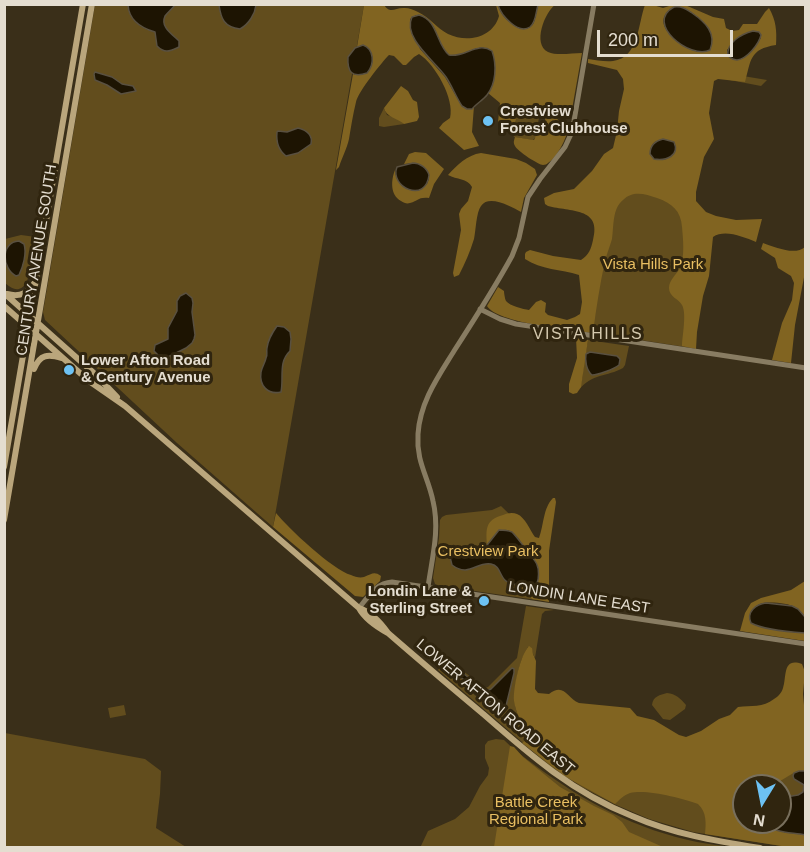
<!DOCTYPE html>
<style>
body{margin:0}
#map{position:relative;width:810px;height:852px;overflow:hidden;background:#3a2f19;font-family:Helvetica,sans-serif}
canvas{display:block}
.frame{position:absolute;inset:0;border:6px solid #e4ddd0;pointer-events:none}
.north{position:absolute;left:732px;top:774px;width:60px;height:60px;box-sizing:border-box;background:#30250f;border:2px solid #786f5c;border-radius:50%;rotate:190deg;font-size:16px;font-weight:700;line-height:24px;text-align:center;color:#e4ddd0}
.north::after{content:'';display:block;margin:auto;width:21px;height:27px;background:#6dc2f3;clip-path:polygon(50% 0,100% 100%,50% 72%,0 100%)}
.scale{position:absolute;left:597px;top:30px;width:136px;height:27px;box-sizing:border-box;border:3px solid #e4ddd0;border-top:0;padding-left:8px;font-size:18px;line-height:21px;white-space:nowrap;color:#e4ddd0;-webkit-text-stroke:4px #30250f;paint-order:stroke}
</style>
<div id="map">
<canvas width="810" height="852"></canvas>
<div class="frame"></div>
<div class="north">N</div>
<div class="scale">200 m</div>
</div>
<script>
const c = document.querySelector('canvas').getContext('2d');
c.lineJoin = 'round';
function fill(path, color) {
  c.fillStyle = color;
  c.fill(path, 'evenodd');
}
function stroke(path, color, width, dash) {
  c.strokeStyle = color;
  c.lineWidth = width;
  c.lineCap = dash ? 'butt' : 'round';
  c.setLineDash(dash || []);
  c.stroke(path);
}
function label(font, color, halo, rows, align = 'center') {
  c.font = font + ' Helvetica,sans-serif';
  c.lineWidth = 6;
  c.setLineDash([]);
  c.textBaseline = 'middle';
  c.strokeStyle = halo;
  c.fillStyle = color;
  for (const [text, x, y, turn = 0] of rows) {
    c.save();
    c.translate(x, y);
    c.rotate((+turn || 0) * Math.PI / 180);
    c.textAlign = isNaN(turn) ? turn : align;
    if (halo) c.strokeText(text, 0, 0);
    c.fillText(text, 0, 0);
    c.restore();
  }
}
const green = new Path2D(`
 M95,5H364L273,527L177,443L45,320L43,312Z
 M631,66L701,69L767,80L761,86L714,77L690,216L713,229L692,348L589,332Z
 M384,108L387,115L397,118L404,124L384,127L379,126V118Z
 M519,113L537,116L539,118L535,138L533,140L514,137L513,135L517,114Z
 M21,235L36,237L27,282C20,293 13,290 5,283V239Z
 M588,340L629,346L625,365L623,368C607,377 592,373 579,390L582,379L584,362Z
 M501,506L546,550L537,600L440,586L435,584L433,578L439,538L440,520L442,517L446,515L492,510Z
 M526,606L554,610L545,611L542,614L535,658L533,654L531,647H528C518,662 514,687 515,705C516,712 519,718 523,723L805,760V847H788L693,832L649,819L614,804L582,787L550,766L438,670L441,666L513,728V727L442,664L445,661H450L480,684L485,688L488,687L517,658ZM744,786H780V822H744Z
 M667,693C676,694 680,698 686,705L685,709L670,720L663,719L652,705C653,696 660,695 667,693Z
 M124,705L126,715L110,718L108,708Z
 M5,733L145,759L161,771L160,794L156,828L186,847H5Z
 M496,739L504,740C514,750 525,758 536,766C584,802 638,830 697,842C709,844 722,846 734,847L420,848L428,831L455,819L469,807L480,786L488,775L489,768L485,758V745L488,741Z`);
const forest = new Path2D(`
 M364,5H384C391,15 395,7 405,8C409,8 414,10 418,12C429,17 438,29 448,34C467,43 493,38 499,16L496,5H498C501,16 509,24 521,27C524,28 527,29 530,27C536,24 536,10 538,5H555C545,12 532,44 548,52C557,56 572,53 582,53L571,115L548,106H541L531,107L517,114L514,130L501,128L498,122L500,103L488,93C494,80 497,65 492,51C477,41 465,58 449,55C434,42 440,19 416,15L410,19L420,49L445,77L456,96L470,109L474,106L472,132L479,146L464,150L439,128L443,123L450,118C455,99 435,64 419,54L414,57L406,65H403L394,56L389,55C382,62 358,92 356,102C353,114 351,127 349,139C347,148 342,158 339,167L336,170L353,74C373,79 380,53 363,45L357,47Z
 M645,5H653L663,8L672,5H685L713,17L724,19L726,28L732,31L739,30L743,24H757L765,12L769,8C776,20 777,31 776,45C749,49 751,61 745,82L718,79L714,81L709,113L714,139L704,157L696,192V201L706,212L716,216L736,220L762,219L756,242C743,237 725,229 713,237L709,276L703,296L697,332L696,349L682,346C682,337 687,314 682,305C679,299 669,297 669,288C669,280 677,274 680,268C685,256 683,239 682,227C681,211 672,203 657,198C645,194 633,190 623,200C612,209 614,226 612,239C610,246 607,253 605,261C600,284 596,309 593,333C571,330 497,323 487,306L498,287L504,291C504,293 505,299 506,301C510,306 523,309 529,310L536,302L541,300L546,303L545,312L548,315L567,320L575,317L580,314L582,302L579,275C561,269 541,270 525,259V254L526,252L530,250L553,256L581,260C589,255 591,249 593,240C602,207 570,212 548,206L545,204L544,198L554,193L574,189L592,171L604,154L613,148L617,131L619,111L624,89L623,79L617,70L588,63V59C596,60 605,62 613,61C639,58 638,23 645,5ZM674,7H682L702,21L699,52C683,46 645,24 674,7ZM747,33L761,38L754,47L740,59L730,58L727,53V50L734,41ZM656,141L675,145L674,152L665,160L654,159L651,156C650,149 650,145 656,141Z
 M401,86L408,91L413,100L417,102L419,117L417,121L404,124C397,118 386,117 384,108Z
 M550,115C559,117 563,127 567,134C563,144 557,157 548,163C547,164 545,165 543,165C539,165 517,151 515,146C513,142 514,141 515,137L534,140L535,138L537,126L544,124L546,116Z
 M415,152L426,153L444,169L434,184L429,198C417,197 419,201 410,203C407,204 404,203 401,201C390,195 391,180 395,170C395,182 405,189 417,191L427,184L429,179L413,163L404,164L409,154Z
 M481,153L516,159L526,163L535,169L537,175L524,198L521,212C512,207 489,194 481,206C476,213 476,230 474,239C470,252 465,263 459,275L454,277L453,273L461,230L459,214L461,209L468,201L472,187C467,178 457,180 448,175C457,165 467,155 481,153Z
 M763,243C775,247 795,256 805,247V272L795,325L791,363L772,360L782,323L792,300L794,283L791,276L778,268L775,258L761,249Z
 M576,338L588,340L581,387L577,393L573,394L569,392V384L577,358Z
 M553,498H555L556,502L549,551V602L532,599L528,593L526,586L532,585C537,579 539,576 538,568C537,560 529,555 524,549C522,546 521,543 520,540C507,522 496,530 487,545C486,529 485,520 503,515C507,513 513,512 517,514C525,517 530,530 535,537L539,538C544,525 543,508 553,498Z
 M276,513C288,528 333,570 351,575C355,577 360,578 364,577C372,574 374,571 381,576L380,581L363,597L355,596L273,527Z
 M805,581V617C802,614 799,609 795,607C788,603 767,601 760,604C755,606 752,610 750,615L758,626L805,633V641L740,631L745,613L751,603L761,598L791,590Z
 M529,646L532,648L533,654L536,661L535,689L538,693L549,694C564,682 567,698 579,703L630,708L637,716L654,720L679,735L686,737L701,731L719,719L730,715L738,707C751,705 763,708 774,699C778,697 782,692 783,688C787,677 782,657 802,664L805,672L803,694L806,727L805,771L795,772L772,786H744V822H764C775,833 791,833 805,835V847H788L705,834C706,824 707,812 698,804C681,798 647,789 630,793C624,795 619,800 615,804L566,777L522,743L527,739L535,738L537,734C533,728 525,726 520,719C517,714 515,707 514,701C513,688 520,655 529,646Z
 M510,746L514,747L523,757L560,787L594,806L613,815L622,822L629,832L663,847H494Z`);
const water = new Path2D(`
 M128,5H175C172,9 168,12 165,16C160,27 172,34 179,41V47C170,51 165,54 157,46L155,32C141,28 129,21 128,5Z
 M219,5V4L256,5C255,14 249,24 240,29C224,27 221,19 219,5Z
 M498,5V4L538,5C536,11 536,23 530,27C518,35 501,15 498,5Z
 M674,7C682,6 686,9 692,13C705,22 717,33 710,50C690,60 644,23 674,7Z
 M419,15C438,20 436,44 449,55C465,58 477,41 492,51C497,65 496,84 487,95C483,100 476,104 472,109H467L462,106C456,97 452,86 446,77C436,62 402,38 412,17Z
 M753,31L759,32L761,35C759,44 747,59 737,60C732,60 731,58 728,56C726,43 741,34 753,31Z
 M363,45C374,49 375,64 367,73C352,78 347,72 348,57L355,48Z
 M95,72L112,77L122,84L133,86L136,91L121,94L107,85L95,80L94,74Z
 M298,128C306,130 313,135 311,144L298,153L286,156C278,150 276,142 277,132L278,131L287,132Z
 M663,139L674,142C680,156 666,161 654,159L650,154C650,145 655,141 663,139Z
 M413,163C420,163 427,168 429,175C426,204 389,187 397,167Z
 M19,241L24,244C27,253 23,267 19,275L16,276C2,269 0,242 19,241Z
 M186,293L192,298L193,303L192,312L195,335L194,339L192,343L186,348L168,357H160L154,351L155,345L168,339V328L177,311V301L180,296Z
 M277,326L284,327L290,332L291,339L290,351C278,362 284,378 281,392C268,395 259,386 261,372C262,367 265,363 266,358C268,353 266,354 267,348C268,339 272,333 277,326Z
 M590,352L617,356L620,359L619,365C614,369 598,375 592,375C586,370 585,360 586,354Z
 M499,530C504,530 507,530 512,532C514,534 537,562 537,565C539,569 539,579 537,583C532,588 511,585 506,581C499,576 501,566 491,564C477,561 469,578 452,565L450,557L452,549L461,547L484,549Z
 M766,603L792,606L798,609L805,617V633C790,632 764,630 751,623C746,612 756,604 766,603Z
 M449,664L455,667L483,689L487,691L491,689L512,668L514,669V673L506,706L502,709L494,705L451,669L448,666Z
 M799,771H805V835C791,832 775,834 764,822H780V798L798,795L803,792L804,785L794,779L793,776L794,773Z`);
const tertiary = new Path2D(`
 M480,309L500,319L516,324L806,368
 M428,587C432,558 440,530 433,501C428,476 416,462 418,434C420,402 438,377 454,351C474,320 494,289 512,256L519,238L528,197L540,179L565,147L571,134L574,121L594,4
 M359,608C369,596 376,583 392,582L806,644`);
const secondary = new Path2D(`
 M4,293L96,375L117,397
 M7,294C22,298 28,292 36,281
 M4,306L89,381L125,406L359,608C365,619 377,627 388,633
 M34,369C40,354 48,354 62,358
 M4,467L83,4
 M4,520L92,4
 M359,608C371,612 381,623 388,633C419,660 451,687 482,713C530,755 572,792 632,816C673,834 716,841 760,848`);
const markers = [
 [488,121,6,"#6dc2f3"],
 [69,370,6,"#6dc2f3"],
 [484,601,6,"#6dc2f3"]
];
const poiNames = [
 ["Crestview",500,112],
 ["Forest Clubhouse",500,129],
 ["Lower Afton Road",81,361],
 ["& Century Avenue",81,378],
 ["Londin Lane &",472,592,"right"],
 ["Sterling Street",472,609,"right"]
];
const streetNames = [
 ["CENTURY AVENUE SOUTH",37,260,-81],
 ["LONDIN LANE EAST",579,598,9],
 ["LOWER AFTON ROAD EAST",495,707,40]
];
const parkNames = [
 ["Vista Hills Park",653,265],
 ["Crestview Park",488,552],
 ["Battle Creek",536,803],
 ["Regional Park",536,820]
];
const neighbourhoodNames = [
 ["VISTA HILLS",588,335]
];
fill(green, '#624d1d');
fill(forest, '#816421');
fill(water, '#1d1402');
stroke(water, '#595040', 1.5);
stroke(tertiary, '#887c62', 5);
stroke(secondary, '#baa67c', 6);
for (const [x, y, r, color] of markers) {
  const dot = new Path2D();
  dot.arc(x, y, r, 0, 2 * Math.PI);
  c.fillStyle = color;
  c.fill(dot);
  stroke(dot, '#30250f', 2);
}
label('bold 15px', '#e4ddd0', '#30250f', poiNames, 'left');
label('15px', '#e4ddd0', '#30250f', streetNames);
label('15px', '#e9bf62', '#30250f', parkNames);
c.letterSpacing = '1.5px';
label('16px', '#d4c8ad', '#30250f', neighbourhoodNames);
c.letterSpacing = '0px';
</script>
